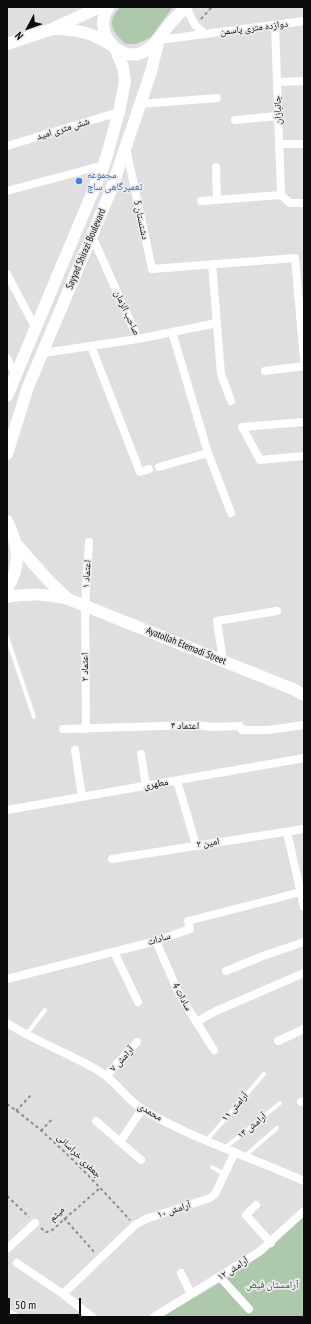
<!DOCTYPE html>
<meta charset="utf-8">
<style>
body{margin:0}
#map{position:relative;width:311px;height:1324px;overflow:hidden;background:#e1dee2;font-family:"PT Sans Narrow",sans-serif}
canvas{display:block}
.frame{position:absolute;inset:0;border:8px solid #0c0b0d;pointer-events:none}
.north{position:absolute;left:8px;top:8px;width:40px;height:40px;-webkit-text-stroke:3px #eeebef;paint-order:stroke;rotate:229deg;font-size:11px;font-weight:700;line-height:16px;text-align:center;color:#0c0b0d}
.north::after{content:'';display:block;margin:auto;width:14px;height:18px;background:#0c0b0d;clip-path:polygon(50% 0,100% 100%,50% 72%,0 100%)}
.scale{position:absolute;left:8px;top:1298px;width:73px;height:18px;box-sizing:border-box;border:2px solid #0c0b0d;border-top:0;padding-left:5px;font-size:12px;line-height:14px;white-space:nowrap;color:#0c0b0d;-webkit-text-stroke:3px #eeebef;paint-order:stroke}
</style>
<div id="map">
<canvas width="311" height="1324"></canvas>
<div class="frame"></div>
<div class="north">N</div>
<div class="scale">50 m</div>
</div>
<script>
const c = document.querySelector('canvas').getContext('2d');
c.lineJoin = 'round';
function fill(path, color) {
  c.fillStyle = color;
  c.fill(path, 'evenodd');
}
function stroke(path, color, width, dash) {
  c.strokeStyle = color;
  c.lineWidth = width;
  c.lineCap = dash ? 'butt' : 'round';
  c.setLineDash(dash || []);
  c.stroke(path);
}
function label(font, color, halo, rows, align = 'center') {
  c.font = font + ' "PT Sans Narrow","Noto Naskh Arabic",sans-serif';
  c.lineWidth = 3.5;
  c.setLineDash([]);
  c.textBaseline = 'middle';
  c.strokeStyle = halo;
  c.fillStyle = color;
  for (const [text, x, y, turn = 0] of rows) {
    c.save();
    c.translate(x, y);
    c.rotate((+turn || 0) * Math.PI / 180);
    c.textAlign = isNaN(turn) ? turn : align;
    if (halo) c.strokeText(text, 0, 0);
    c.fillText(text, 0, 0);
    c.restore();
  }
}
const green = new Path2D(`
 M120,7H173L150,38L136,44H126C112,32 106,23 120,7Z
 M304,1214V1317H162L224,1280L266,1252Z`);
const path = new Path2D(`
 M201,19L212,7
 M7,1104C53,1136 92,1179 130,1220
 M16,1111L31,1095
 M41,1131L53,1118
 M7,1196L29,1217
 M64,1218L95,1253
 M41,1228L46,1232L51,1231L100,1188`);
const lane = new Path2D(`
 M7,637L34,717
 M26,1035L45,1010
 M206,1141L264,1074
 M225,1148L280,1103
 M245,1156L277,1128
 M212,1167L224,1174
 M7,1310L20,1317`);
const street = new Path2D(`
 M275,25L281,195
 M205,34L304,21
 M159,40L205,34L195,25L186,7
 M277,82L304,81
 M140,104L217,98
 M235,120L278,116
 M279,144H304
 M7,146L119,112
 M126,148L152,269L295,258L304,360
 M216,167L217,200
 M7,191L104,165
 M201,201L281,195L290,203H304
 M92,236L138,339L217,323
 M212,264L221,374L231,401
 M7,274L35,327
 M91,346L140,472L149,469
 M43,353L138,339
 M7,358L16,375
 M265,371L304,366
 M304,422L242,427L260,460L304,456
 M208,453L231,513
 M159,467L208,453L172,332
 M223,661L217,621L277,611
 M63,729L195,725L212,727L240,726L242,730H268L304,725
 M86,729L85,605L89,542
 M75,750L82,797
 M141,754L146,786
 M177,781L196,845
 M7,810L304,758
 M287,832L304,907
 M112,859L304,829
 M156,941L179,994L214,1050
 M114,952L138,1002
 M226,971L263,956L304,942
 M7,979L156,941L190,929L188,921L301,892
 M196,1022L216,1011L304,973
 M7,1023C36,1042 69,1053 99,1071C116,1081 126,1099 142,1109C172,1127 204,1140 236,1153C259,1162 281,1171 304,1181
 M278,1041L304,1029
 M106,1076L137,1042
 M301,1102L304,1101
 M96,1121L141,1160
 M120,1142L142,1109
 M256,1205L246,1215L271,1243
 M7,1249L35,1223
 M17,1263L63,1294L92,1317
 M181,1273L191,1294
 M220,1277L249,1309
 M63,1294L135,1225L146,1219L210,1198L215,1194L235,1152
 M154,1317L259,1252L304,1211`);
const secondary = new Path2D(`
 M109,7C92,28 115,62 141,53C155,47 160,36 169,25C174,19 180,13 186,7
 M55,29C79,30 90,32 111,45
 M7,44L52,29L100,7
 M7,396L104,165L119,112L125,81L123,67L116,50
 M7,454L28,387L111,190L151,72L158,42
 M7,521C18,542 22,567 7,588
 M7,597C32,593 44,594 68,599L48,580L17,545
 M68,599L293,689L304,695`);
const markers = [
 [79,181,4,"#3f7fe0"]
];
const streetNames = [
 ["دوازده متری یاسمن",254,28,-7],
 ["جانبازان",278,110,-92],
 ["شش متری امید",63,129,-17],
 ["دشتستان 5",141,220,78],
 ["Sayyad Shirazi Boulevard",86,249,-67],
 ["صاحب الزمان",127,313,65],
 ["اعتماد ۱",87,574,-86],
 ["Ayatollah Etemadi Street",186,646,22],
 ["اعتماد ۲",85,667,-91],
 ["اعتماد ۴",185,726,1],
 ["مطهری",156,784,-10],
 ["امین ۲",208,843,-9],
 ["سادات",159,939,-17],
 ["سادات 4",182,997,61],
 ["آرامش ۷",122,1059,-47],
 ["آرامش ۱۱",235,1107,-49],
 ["محمدی",150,1112,31],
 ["آرامش ۱۳",252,1126,-39],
 ["جعفری خراسانی",79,1156,45],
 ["آرامش ۱۰",174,1210,-18],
 ["میثم",57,1214,-43],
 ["آرامش ۱۲",233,1269,-32]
];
const shopNames = [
 ["مجموعه",87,175],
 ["تعمیرگاهی ساچ",87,187]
];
const parkNames = [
 ["آرامستان فیض",272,1285]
];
fill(green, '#aec8ac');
stroke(path, '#8d8b8e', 2, [3, 3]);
stroke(lane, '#fff', 4);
stroke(street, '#fff', 8);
stroke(secondary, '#fff', 12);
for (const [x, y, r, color] of markers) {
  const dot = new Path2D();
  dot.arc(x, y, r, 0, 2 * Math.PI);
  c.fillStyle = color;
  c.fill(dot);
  stroke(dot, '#eeebef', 1.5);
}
label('10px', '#0c0b0d', '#eeebef', streetNames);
label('10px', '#366cbe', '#eeebef', shopNames, 'left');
label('10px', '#2b5c28', '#eeebef', parkNames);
</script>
